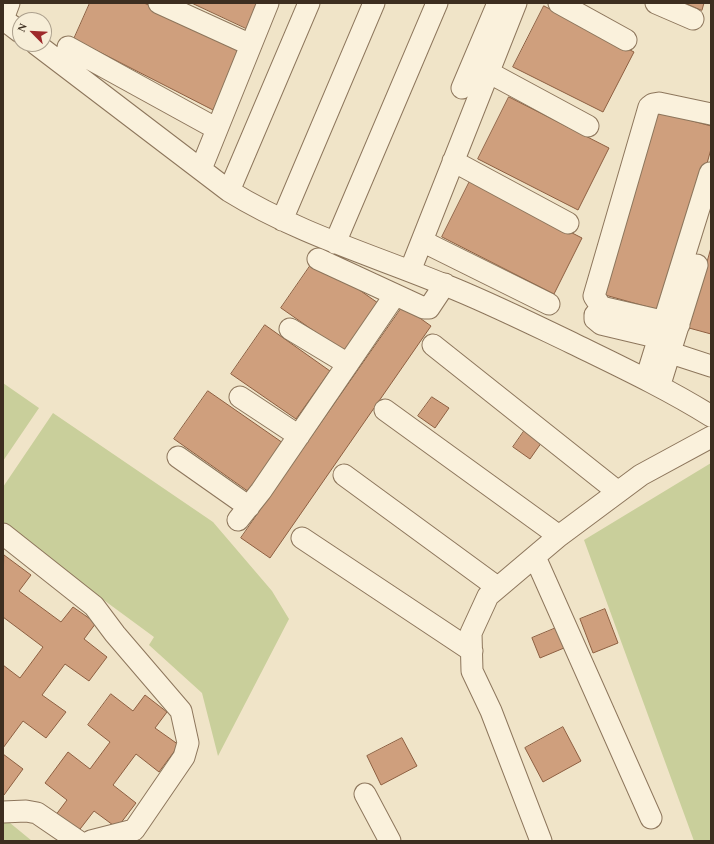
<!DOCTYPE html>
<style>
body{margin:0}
#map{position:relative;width:714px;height:844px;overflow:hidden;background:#f0e4c8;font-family:"Times New Roman",serif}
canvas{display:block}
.frame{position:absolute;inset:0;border:4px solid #3d2e20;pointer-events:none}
.north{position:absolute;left:12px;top:12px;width:40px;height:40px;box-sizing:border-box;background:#f7eed8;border:1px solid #ada18e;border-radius:50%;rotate:294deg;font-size:11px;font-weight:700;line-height:16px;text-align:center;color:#3d2e20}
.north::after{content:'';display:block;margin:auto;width:14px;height:18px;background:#9e2a2b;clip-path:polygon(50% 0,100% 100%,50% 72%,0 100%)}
</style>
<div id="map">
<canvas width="714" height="844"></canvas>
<div class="frame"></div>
<div class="north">N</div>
</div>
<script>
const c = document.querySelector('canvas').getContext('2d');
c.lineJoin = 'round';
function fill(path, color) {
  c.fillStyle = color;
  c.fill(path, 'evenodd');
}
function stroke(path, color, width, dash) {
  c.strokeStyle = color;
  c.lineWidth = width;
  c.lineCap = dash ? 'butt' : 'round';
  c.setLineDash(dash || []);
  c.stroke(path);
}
const green = new Path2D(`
 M3,383L39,408L3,461Z
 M53,413L213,522L272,591L289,619L218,756L202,693L149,645L154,637L3,526V487Z
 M711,463V841H694L584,540Z
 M4,818L32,841H3Z`);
const building = new Path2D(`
 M90,3H144L242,47L213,110L74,39Z
 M192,3H260L248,29Z
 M685,3H704L702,10Z
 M544,6L634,52L603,112L513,67Z
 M509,97L609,148L578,210L478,159Z
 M656,111L711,126V149L666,312L605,295Z
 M470,181L582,238L554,294L442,237Z
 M711,248V334L689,328Z
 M315,259L378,303L344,352L281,308Z
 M403,306L431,326L270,558L241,538Z
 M265,325L330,371L296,419L231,374Z
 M208,391L283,443L249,492L174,439Z
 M432,397L449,408L435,428L418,416Z
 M527,427L544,439L530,459L513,447Z
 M4,555L31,575L19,591L61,622L73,607L96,623L84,639L107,657L89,681L65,664L42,695L66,712L46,738L23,721L3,748V665L20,678L43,647L3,617Z
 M605,609L618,643L593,653L580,619Z
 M556,628L564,648L540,658L532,638Z
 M111,694L133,711L145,695L167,712L155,728L179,745L159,772L136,754L113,785L136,803L117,828L94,811L77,833L55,816L67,800L45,783L68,752L90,769L110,742L88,725Z
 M563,727L581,761L543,782L525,748Z
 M402,738L417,766L381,785L367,756Z
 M3,754L23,769L4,795L3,794Z`);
const minor = new Path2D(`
 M9,3L3,19L20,32
 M159,3L251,45
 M559,3L626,40
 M656,3L693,19
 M36,44L229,191C297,233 372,255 445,285C488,302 530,323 572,343C619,366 666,388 711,416
 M68,47L217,129
 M488,72L588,126
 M462,88L498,3
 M453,161L568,223
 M201,169L268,3
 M229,191L309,3
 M282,220L374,3
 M422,241L549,304
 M335,243L437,3
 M318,259L424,308H429L445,284
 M410,271L516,3
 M595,315V319L601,324L660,338
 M679,325L601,307L594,296L649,107L653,104L659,103L711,114
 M290,329L348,364
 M433,345L618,492
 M671,353L711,366
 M646,379L710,173L711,174
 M661,381L697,265
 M240,397L299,436
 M385,410L559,536
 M178,457L249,507
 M344,475L497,587
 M238,520L261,491L395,295
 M3,534L94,606L115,634L181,711L188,743L184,757L134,830L91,841
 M302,538L472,651
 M535,557L651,818
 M365,794L390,841
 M3,812L26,811L37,813L78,841
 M541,841L491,711L472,671L471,633L488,596L559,536L641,475L711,437`);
fill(green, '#c9cf9b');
fill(building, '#cf9f7d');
stroke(building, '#8d5f41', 1);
stroke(minor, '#8d765c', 23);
stroke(minor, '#faf1dc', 21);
</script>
